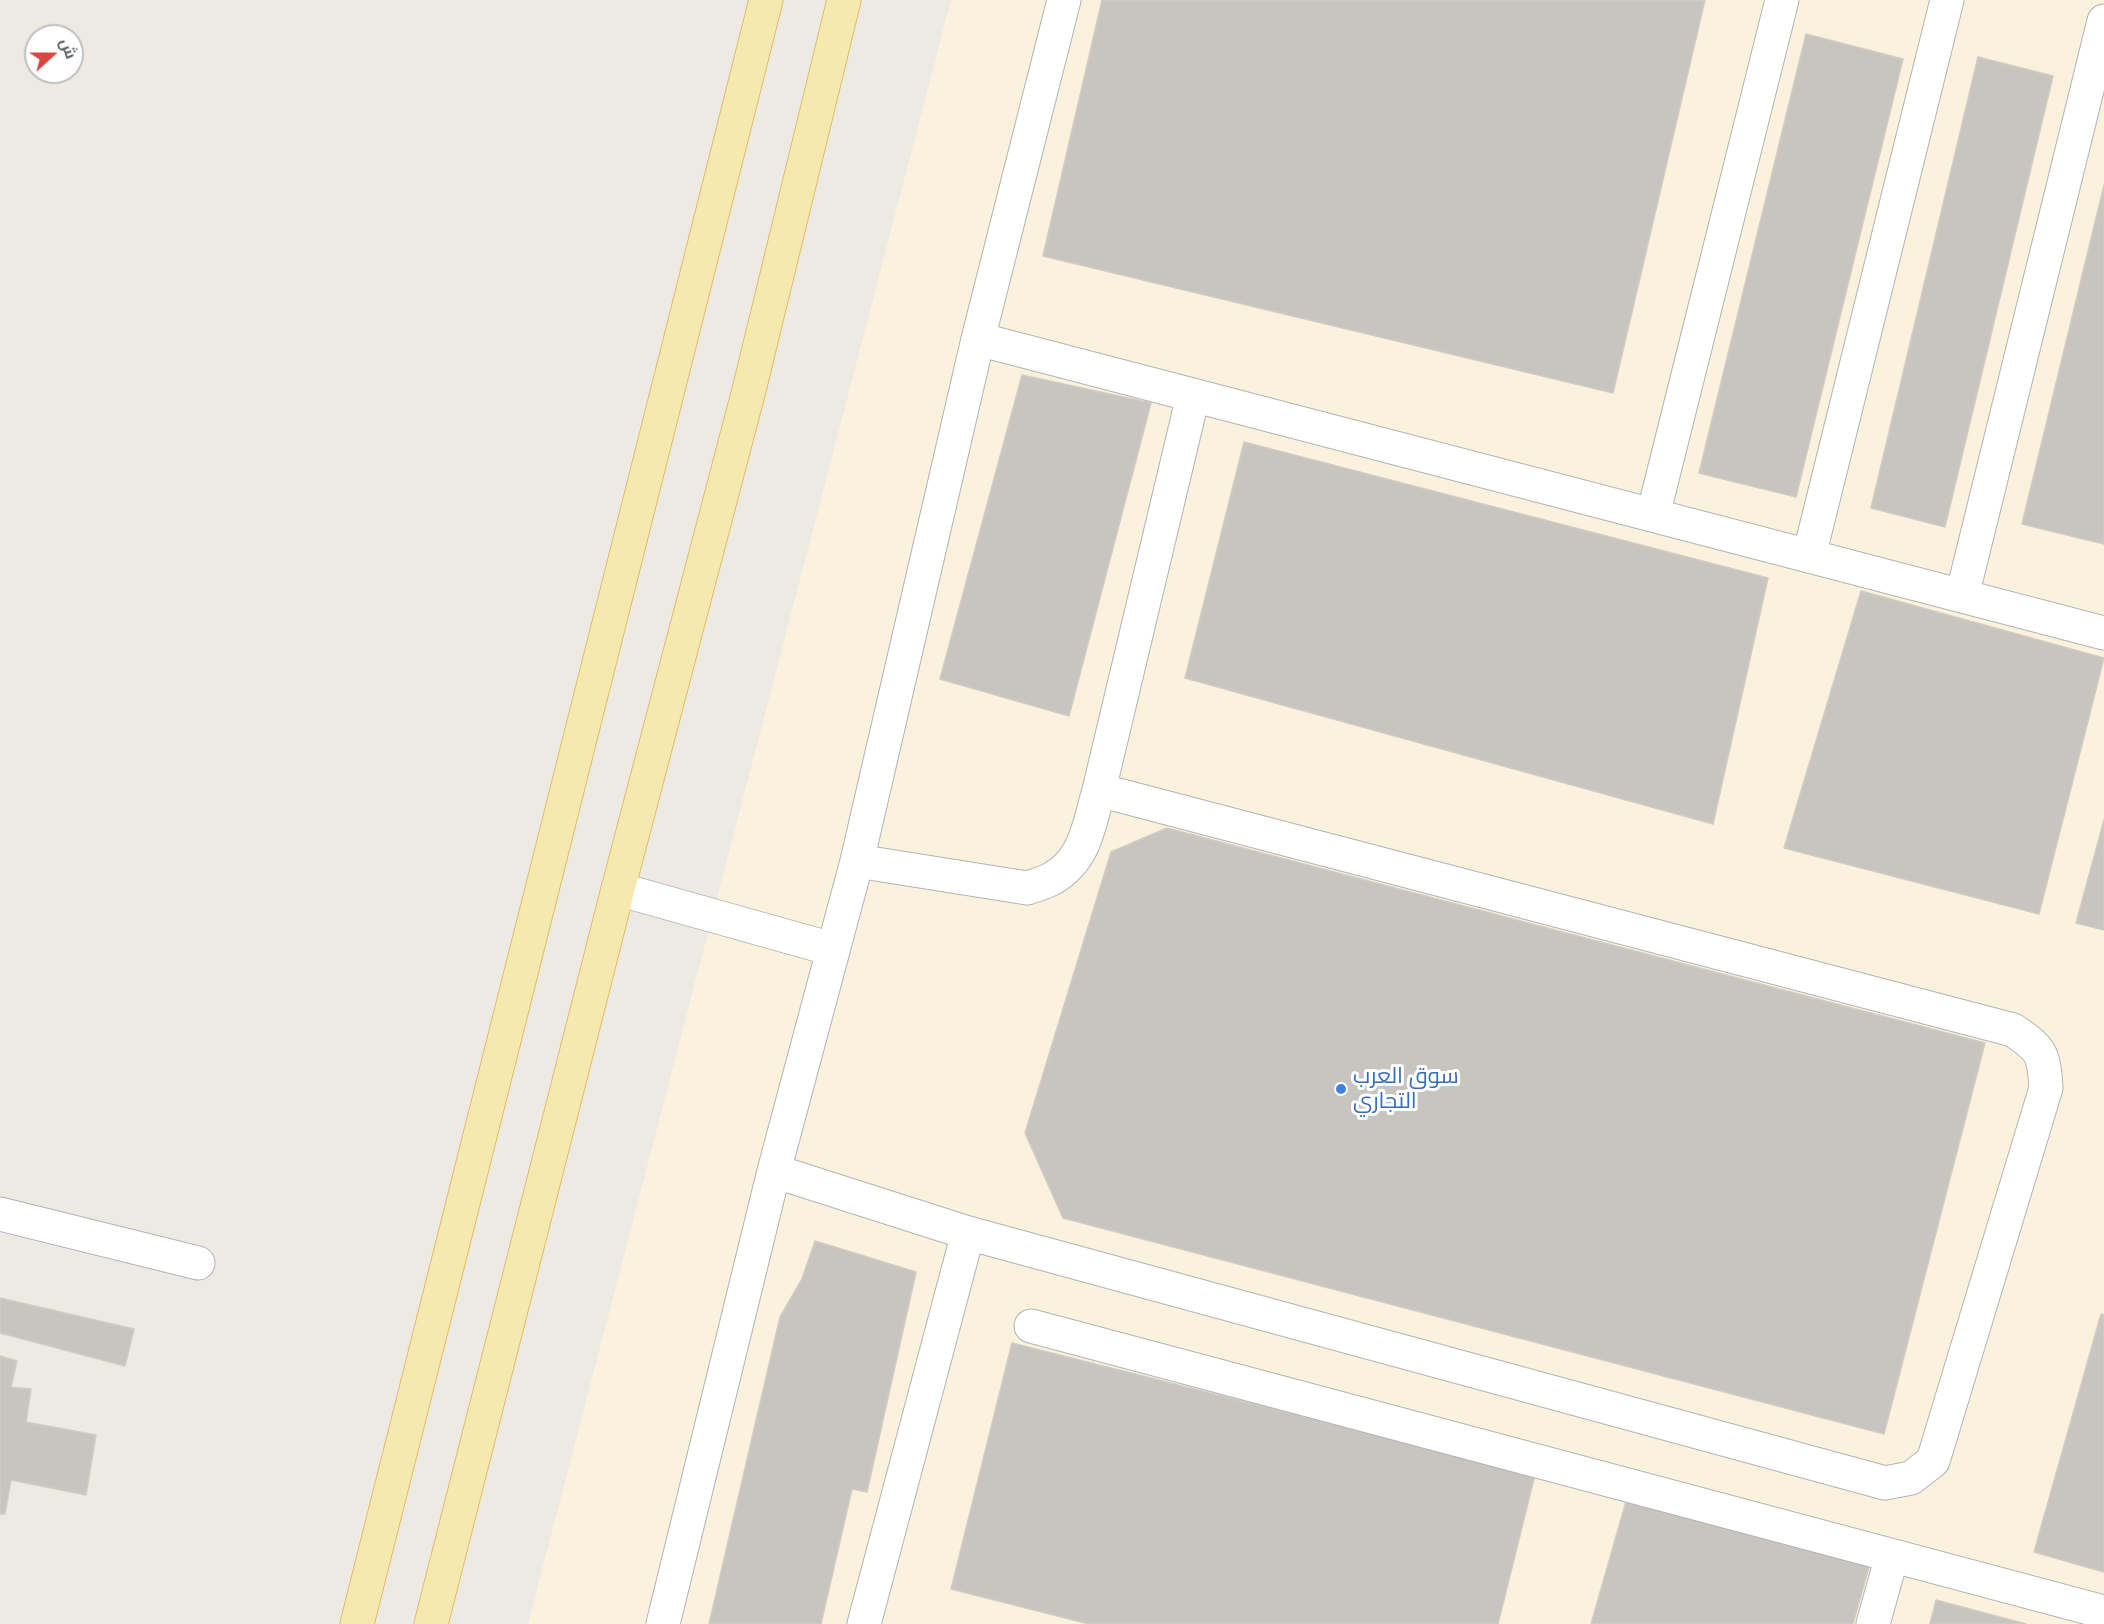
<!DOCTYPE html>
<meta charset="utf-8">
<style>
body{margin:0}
#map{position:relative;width:2104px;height:1624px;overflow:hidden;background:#edeae4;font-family:Mulish,Cairo,sans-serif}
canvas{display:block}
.north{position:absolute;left:24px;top:24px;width:60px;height:60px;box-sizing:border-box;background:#fff;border:2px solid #bebfc1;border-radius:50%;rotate:69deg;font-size:16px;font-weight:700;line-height:24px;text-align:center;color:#5c5f63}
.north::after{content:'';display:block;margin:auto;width:21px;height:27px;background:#d64840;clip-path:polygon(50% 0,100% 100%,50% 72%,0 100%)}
</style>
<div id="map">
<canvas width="2104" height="1624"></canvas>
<div class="north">ش</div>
</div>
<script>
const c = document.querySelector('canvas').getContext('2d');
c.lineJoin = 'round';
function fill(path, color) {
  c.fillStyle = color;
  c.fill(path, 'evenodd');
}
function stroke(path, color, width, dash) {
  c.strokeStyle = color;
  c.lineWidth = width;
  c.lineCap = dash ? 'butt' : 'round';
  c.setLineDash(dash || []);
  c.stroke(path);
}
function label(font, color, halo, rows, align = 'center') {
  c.font = font + ' Mulish,Cairo,sans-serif';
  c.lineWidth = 6;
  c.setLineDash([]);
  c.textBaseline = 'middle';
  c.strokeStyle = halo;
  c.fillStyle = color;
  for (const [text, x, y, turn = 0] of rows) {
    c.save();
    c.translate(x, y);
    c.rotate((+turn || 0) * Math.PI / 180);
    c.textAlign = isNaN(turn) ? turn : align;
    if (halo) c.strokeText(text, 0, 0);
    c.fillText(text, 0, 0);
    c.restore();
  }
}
const commercial = new Path2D(`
 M951,0H2104V1624H528Z`);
const building = new Path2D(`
 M1102,0H1705L1613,393L1043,256Z
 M1806,34L1903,59L1796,497L1699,473Z
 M1978,57L2053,76L1945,527L1871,508Z
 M2104,185V544L2022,524Z
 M1022,375L1151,403L1069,716L940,679Z
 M1244,442L1768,578L1713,824L1185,678Z
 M1861,591L2104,658L2039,914L1784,848Z
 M2104,820V930L2076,923Z
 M1167,828L1985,1043L1884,1434L1063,1218L1025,1133L1111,852Z
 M815,1241L916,1272L867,1492L852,1489L821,1624H709L780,1317L802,1279Z
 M0,1298L134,1329L125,1366L0,1333Z
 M2101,1314L2104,1315V1572L2034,1552Z
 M1012,1343L1535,1475L1498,1624H1089L951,1589Z
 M0,1356L17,1361L11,1387L31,1389L26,1422L96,1435L86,1495L11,1480L5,1514H0Z
 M1629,1491L1871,1560L1853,1624H1591Z
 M1936,1600L2026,1624H1930Z`);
const minor = new Path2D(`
 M978,339L2104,633
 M1653,515L1782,0
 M1809,556L1947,0
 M1962,596L2104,21
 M857,861L1027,888C1035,885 1045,883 1053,878C1086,859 1089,824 1099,790L1193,396
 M618,889L832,949
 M774,1171L968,1233L1885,1483L1911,1478L1933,1461L2046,1088C2044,1053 2041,1049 2013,1030L1099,790
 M0,1214L198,1263
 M1031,1326L2104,1612
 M663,1624L774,1171L857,861L978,339L1064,0
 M864,1624L968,1233
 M1873,1624L1892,1556`);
const major = new Path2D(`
 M357,1624L766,0
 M431,1624L618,889L749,390L844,0`);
const markers = [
 [1341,1089,6,"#3f7fe0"]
];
const shopNames = [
 ["سوق العرب",1353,1076],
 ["التجاري",1353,1101]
];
fill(commercial, '#faf2dc');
fill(building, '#c8c5c0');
stroke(building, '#d1ccc3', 1.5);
stroke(minor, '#b1b4b7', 35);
stroke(major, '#e2bc68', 35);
stroke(minor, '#fff', 33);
stroke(major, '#f6e9af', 33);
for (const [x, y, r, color] of markers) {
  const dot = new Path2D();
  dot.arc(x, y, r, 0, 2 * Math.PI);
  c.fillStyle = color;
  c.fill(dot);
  stroke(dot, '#fff', 2);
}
label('22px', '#366cbe', '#fff', shopNames, 'left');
</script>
